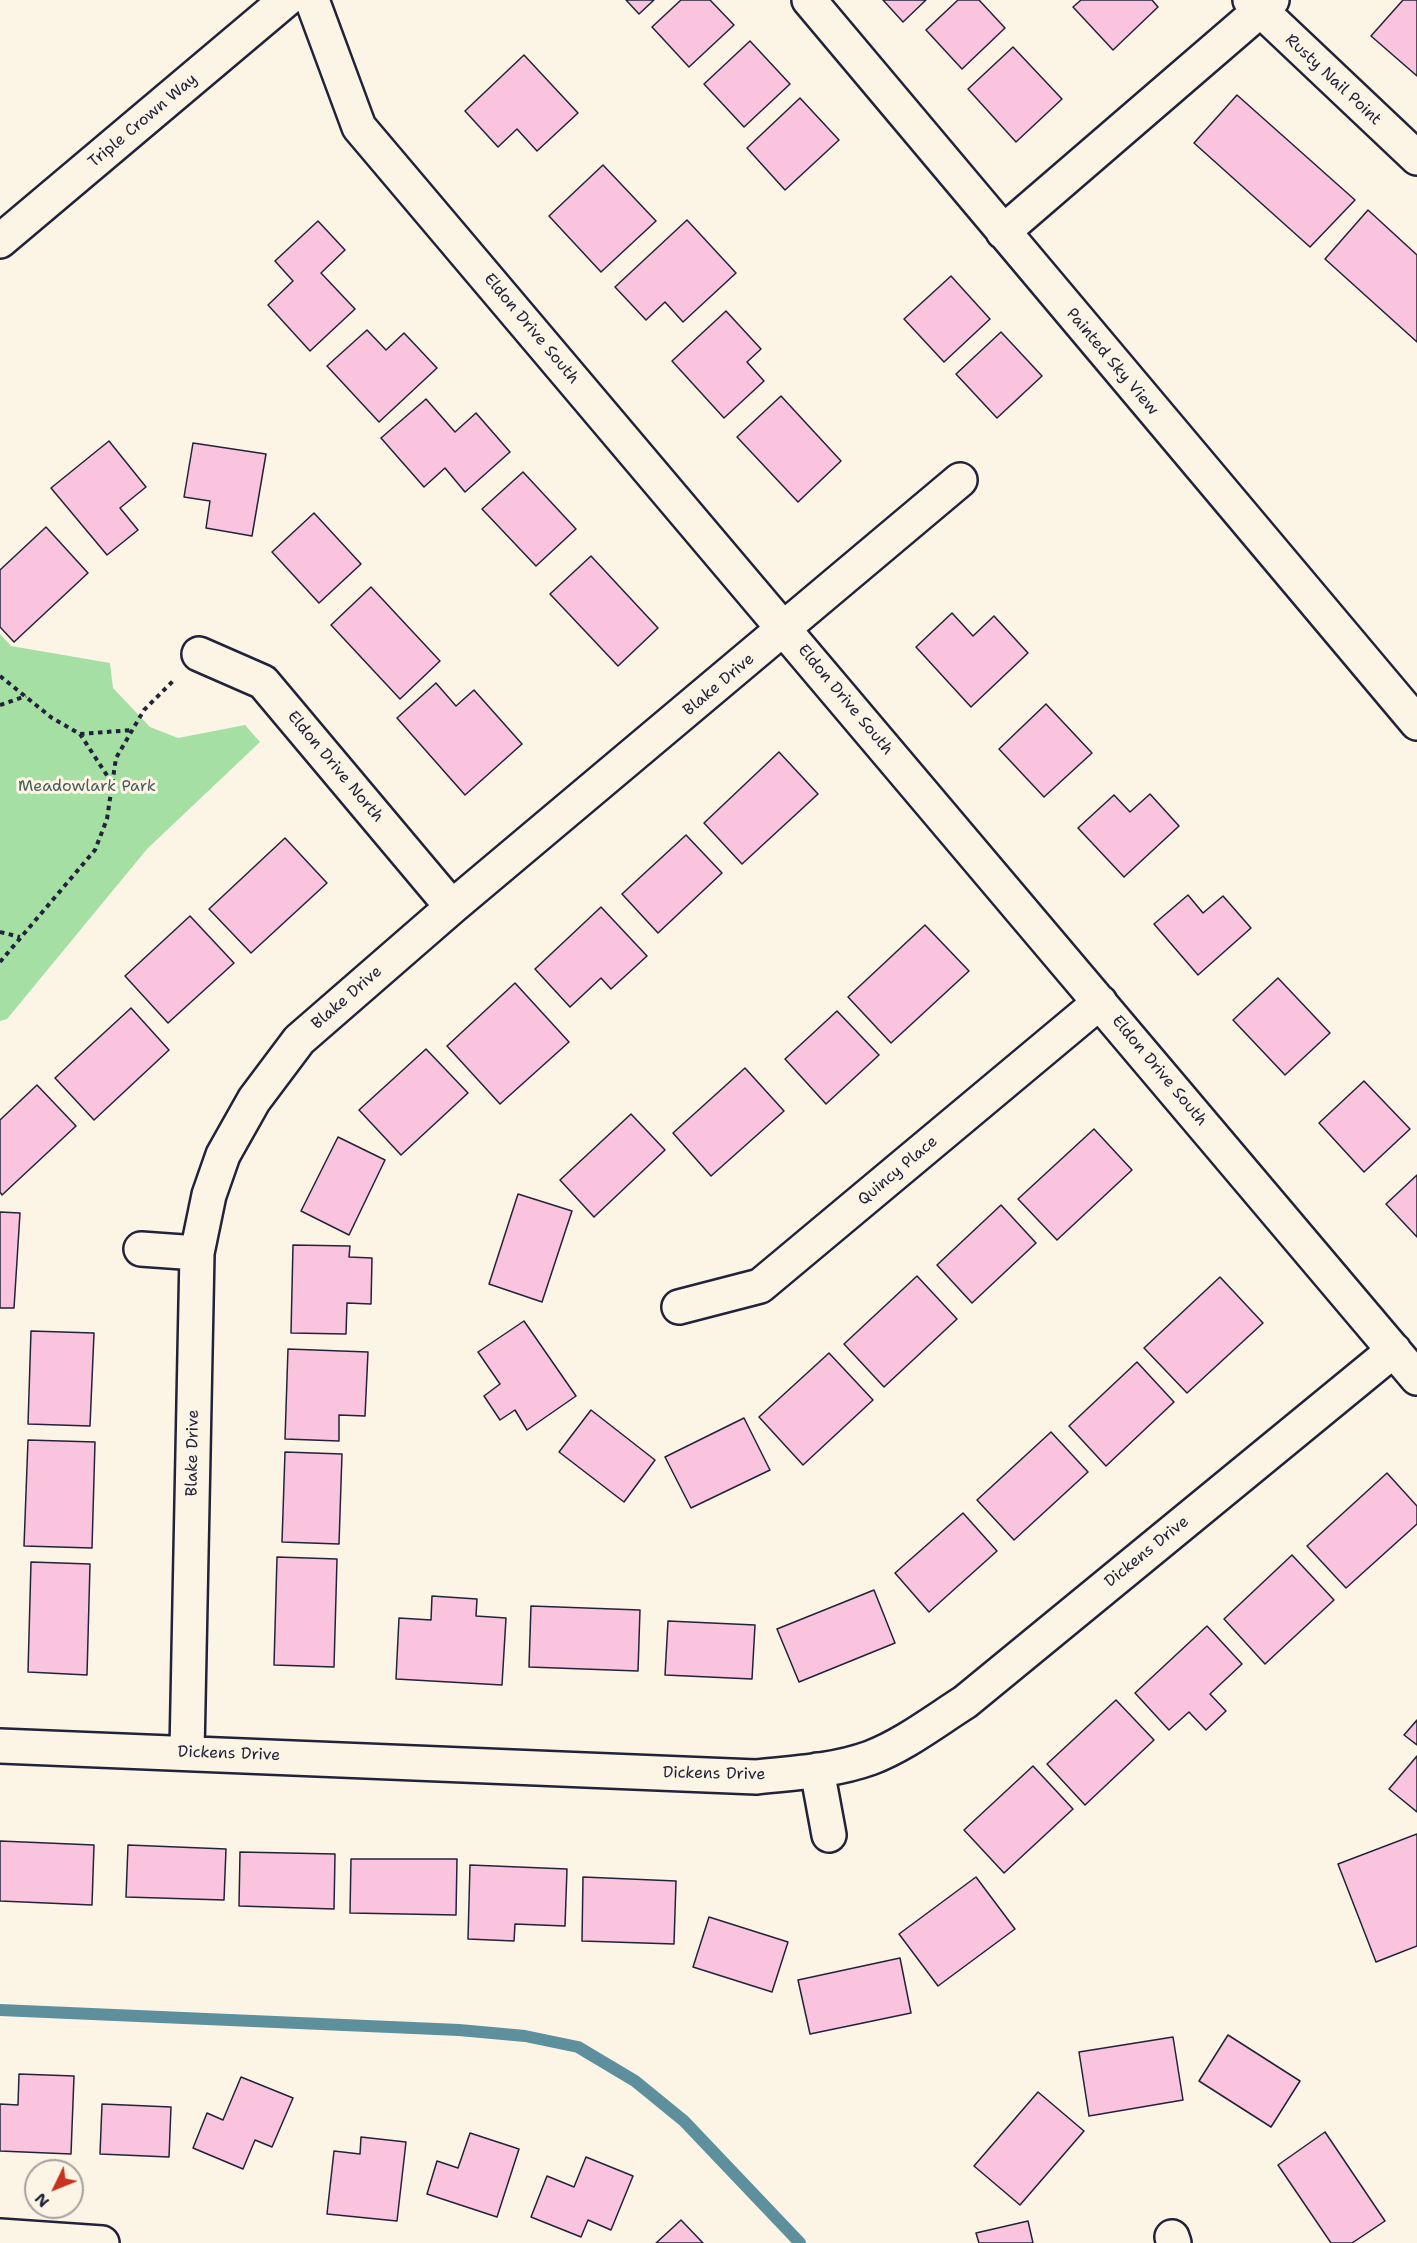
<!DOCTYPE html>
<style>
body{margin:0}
#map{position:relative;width:1417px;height:2243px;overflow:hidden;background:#fcf5e5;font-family:"Shantell Sans",sans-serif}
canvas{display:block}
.north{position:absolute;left:24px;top:2159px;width:60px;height:60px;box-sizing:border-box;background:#fcf5e5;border:2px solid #a5a1a1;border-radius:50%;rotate:227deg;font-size:16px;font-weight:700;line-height:24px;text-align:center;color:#22223b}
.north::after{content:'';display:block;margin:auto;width:21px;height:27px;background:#c8321e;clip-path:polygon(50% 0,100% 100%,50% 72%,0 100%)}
</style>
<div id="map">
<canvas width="1417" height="2243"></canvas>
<div class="north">N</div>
</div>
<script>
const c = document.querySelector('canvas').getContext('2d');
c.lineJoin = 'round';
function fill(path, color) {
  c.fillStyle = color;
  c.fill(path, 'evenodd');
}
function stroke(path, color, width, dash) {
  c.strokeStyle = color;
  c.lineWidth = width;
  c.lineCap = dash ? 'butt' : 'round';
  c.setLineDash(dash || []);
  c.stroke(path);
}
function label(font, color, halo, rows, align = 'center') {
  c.font = font + ' "Shantell Sans",sans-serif';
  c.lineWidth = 6;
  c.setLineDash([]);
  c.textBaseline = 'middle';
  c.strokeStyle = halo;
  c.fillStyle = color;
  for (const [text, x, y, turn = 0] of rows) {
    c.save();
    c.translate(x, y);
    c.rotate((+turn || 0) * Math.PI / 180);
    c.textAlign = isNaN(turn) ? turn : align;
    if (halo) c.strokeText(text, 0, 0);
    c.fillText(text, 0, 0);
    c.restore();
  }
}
const green = new Path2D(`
 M0,634L11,646L110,663L113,688L150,727L178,738L245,725L260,742L147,849L7,1019L0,1021Z`);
const stream = new Path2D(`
 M0,2010L459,2030L525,2036L578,2047L635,2081L684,2121L800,2243`);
const building = new Path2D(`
 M626,0H654L639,14Z
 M681,0H710L734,25L689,67L652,27Z
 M883,0H926L903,22Z
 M958,0H979L1005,28L962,69L926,30Z
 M1081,0H1152L1158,7L1113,50L1073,7Z
 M1403,0H1417V76L1371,36Z
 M750,41L790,84L744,127L704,84Z
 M1013,47L1062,99L1016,142L968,89Z
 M524,55L578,113L537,151L517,129L498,147L465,111Z
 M1237,95L1355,200L1310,247L1194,143Z
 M800,98L839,140L785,190L747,148Z
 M603,165L656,221L601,272L549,216Z
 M1368,210L1417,255V342L1325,259Z
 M687,220L736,273L683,322L665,302L646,320L615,287Z
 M318,221L345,250L321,273L355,309L310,351L268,305L293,281L275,261Z
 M951,276L990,319L944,362L904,319Z
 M726,311L761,349L747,362L764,381L724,418L672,361Z
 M367,330L386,350L404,333L437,368L379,422L327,366Z
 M1001,332L1042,376L997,418L956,374Z
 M781,396L841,461L798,502L737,437Z
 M426,399L455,432L476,413L510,452L465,492L445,468L424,487L381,438Z
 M109,441L146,487L120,508L138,530L107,555L51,488Z
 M193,443L266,454L252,536L206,528L210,501L184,497Z
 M523,472L576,529L536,566L482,509Z
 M314,513L361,564L319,603L272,552Z
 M46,527L88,573L14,642L0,627V570Z
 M591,556L658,628L618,666L550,594Z
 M371,587L440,661L400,699L331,625Z
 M952,613L973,636L994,616L1028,653L971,707L916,647Z
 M436,683L456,706L474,690L522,744L465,795L397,718Z
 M1046,704L1092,753L1044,797L999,749Z
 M779,752L818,794L742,864L704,823Z
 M1150,794L1179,826L1124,877L1078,828L1114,795L1130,812Z
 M686,835L722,873L658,933L622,894Z
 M285,838L327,883L251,953L209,909Z
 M1188,895L1203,913L1223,896L1251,928L1198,975L1154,924Z
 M601,907L647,956L611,989L601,978L570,1007L535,969Z
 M190,916L234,963L168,1023L125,976Z
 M925,925L969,971L891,1043L848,997Z
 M1278,978L1330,1033L1285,1075L1233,1020Z
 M515,983L569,1042L500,1104L447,1046Z
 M131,1008L169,1050L94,1120L55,1078Z
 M837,1011L879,1055L826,1104L785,1059Z
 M426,1049L468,1093L401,1155L359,1110Z
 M745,1068L784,1111L711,1176L673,1133Z
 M1364,1081L1410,1129L1364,1172L1319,1123Z
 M37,1085L76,1126L2,1195L0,1192V1120Z
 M631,1114L665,1150L594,1217L560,1180Z
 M1094,1129L1132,1170L1057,1240L1018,1199Z
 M338,1137L385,1160L349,1235L301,1211Z
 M1417,1175V1237L1386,1204Z
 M518,1194L572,1211L542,1302L489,1284Z
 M1001,1205L1036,1243L972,1303L937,1265Z
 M0,1212L20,1213L14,1308H0Z
 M293,1245L350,1246L349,1257L372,1258L371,1304L347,1303L346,1334L291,1333Z
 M917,1276L957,1319L884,1387L844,1344Z
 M1220,1277L1263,1323L1187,1393L1144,1348Z
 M524,1321L576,1396L527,1430L515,1410L500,1420L484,1396L500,1384L478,1352Z
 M31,1331L94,1333L90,1426L28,1424Z
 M288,1349L368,1352L365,1416L339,1415V1441L285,1439Z
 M829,1353L873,1400L803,1465L759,1417Z
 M1137,1362L1174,1402L1106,1466L1069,1426Z
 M591,1410L655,1460L624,1502L559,1452Z
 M744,1418L770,1470L691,1508L665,1457Z
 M1051,1432L1088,1472L1014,1540L977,1500Z
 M28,1440L95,1442L92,1548L24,1546Z
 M285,1452L342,1454L339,1544L282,1542Z
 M1387,1473L1417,1506V1524L1346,1588L1307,1546Z
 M963,1513L997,1551L929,1612L895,1573Z
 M1292,1555L1334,1600L1265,1664L1224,1619Z
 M277,1557L337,1559L334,1667L274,1665Z
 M31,1562L90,1564L87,1675L28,1672Z
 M874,1590L895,1643L799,1682L777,1629Z
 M432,1596L477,1599L476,1616L506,1618L502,1685L396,1679L399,1618L431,1620Z
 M531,1606L640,1610L638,1671L529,1667Z
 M668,1621L755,1625L752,1679L665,1675Z
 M1207,1626L1242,1664L1210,1694L1226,1711L1206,1730L1189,1712L1169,1730L1135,1693Z
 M1116,1700L1154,1740L1085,1805L1047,1764Z
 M1417,1720V1745L1404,1735Z
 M1417,1756V1812L1389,1789Z
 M1033,1766L1073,1809L1004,1873L964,1830Z
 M1417,1834V1946L1376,1962L1338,1864Z
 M0,1841L94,1845L92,1905L0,1901Z
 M128,1845L226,1849L224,1900L126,1897Z
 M240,1852L335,1854L334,1909L239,1906Z
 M351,1859H457L456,1915L350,1913Z
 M470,1865L567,1869L565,1926L515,1924L514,1941L468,1939Z
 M583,1877L676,1881L674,1944L582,1941Z
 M976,1877L1015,1929L938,1986L899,1934Z
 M709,1917L788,1942L772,1992L693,1967Z
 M900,1958L911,2013L810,2034L798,1980Z
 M1228,2035L1300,2081L1271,2127L1199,2081Z
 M1173,2037L1183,2100L1089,2116L1079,2052Z
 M19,2074L74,2076L71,2154L0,2151V2104L18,2105Z
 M241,2077L293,2098L272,2147L255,2140L243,2169L193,2148L207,2113L223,2120Z
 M1038,2092L1084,2131L1020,2205L974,2166Z
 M102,2104L171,2107L169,2157L100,2154Z
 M1325,2132L1385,2221L1352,2243H1331L1278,2165Z
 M470,2133L519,2149L497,2217L427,2194L437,2161L458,2168Z
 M361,2137L406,2142L397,2221L327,2214L334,2151L360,2154Z
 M586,2157L633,2176L611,2230L588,2220L581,2237L531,2217L547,2176L574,2187Z
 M681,2220L703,2243H656Z
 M1028,2221L1033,2243H979L976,2233Z`);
const path = new Path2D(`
 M0,676L52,718L80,734L112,783
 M0,705L26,696
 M80,734L132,730
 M0,932L20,937
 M0,962L95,850L107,819L116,758L144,710L175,679`);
const minor = new Path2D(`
 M312,0L359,127L1417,1378
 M809,0L1417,723
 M1250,0L1417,158
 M1003,232L1272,0
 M0,241L286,0
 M199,654L263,682L452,907
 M141,1249L197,1253
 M679,1307L760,1286L1100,1002
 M0,1746L756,1777C794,1773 834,1771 870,1758C904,1745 935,1721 965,1702L1394,1350
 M187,1752L197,1253L209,1195L223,1155L254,1100L299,1040L452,907L960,480
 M817,1770L829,1835
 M0,2236L102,2243
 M1172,2237L1174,2243`);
const streetNames = [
 ["Rusty Nail Point",1333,80,43],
 ["Triple Crown Way",143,121,-40],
 ["Eldon Drive South",531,329,50],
 ["Painted Sky View",1112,362,50],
 ["Blake Drive",719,685,-40],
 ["Eldon Drive South",845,700,50],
 ["Eldon Drive North",335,767,50],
 ["Blake Drive",347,998,-41],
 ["Eldon Drive South",1159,1071,50],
 ["Quincy Place",898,1171,-40],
 ["Blake Drive",193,1453,-89],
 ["Dickens Drive",1147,1552,-39],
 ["Dickens Drive",229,1754,2],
 ["Dickens Drive",714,1774,1]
];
const parkNames = [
 ["Meadowlark Park",87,787]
];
fill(green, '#a6dfa4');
stroke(stream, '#5e8f9d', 12);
fill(building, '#fbc4de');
stroke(building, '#22223b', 1.5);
stroke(minor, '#22223b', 38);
stroke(path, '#22223b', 4, [4.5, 4.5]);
stroke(minor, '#fcf5e5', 33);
label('16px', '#22223b', '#fcf5e5', streetNames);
label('16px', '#4a5b5a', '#fcf5e5', parkNames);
</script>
